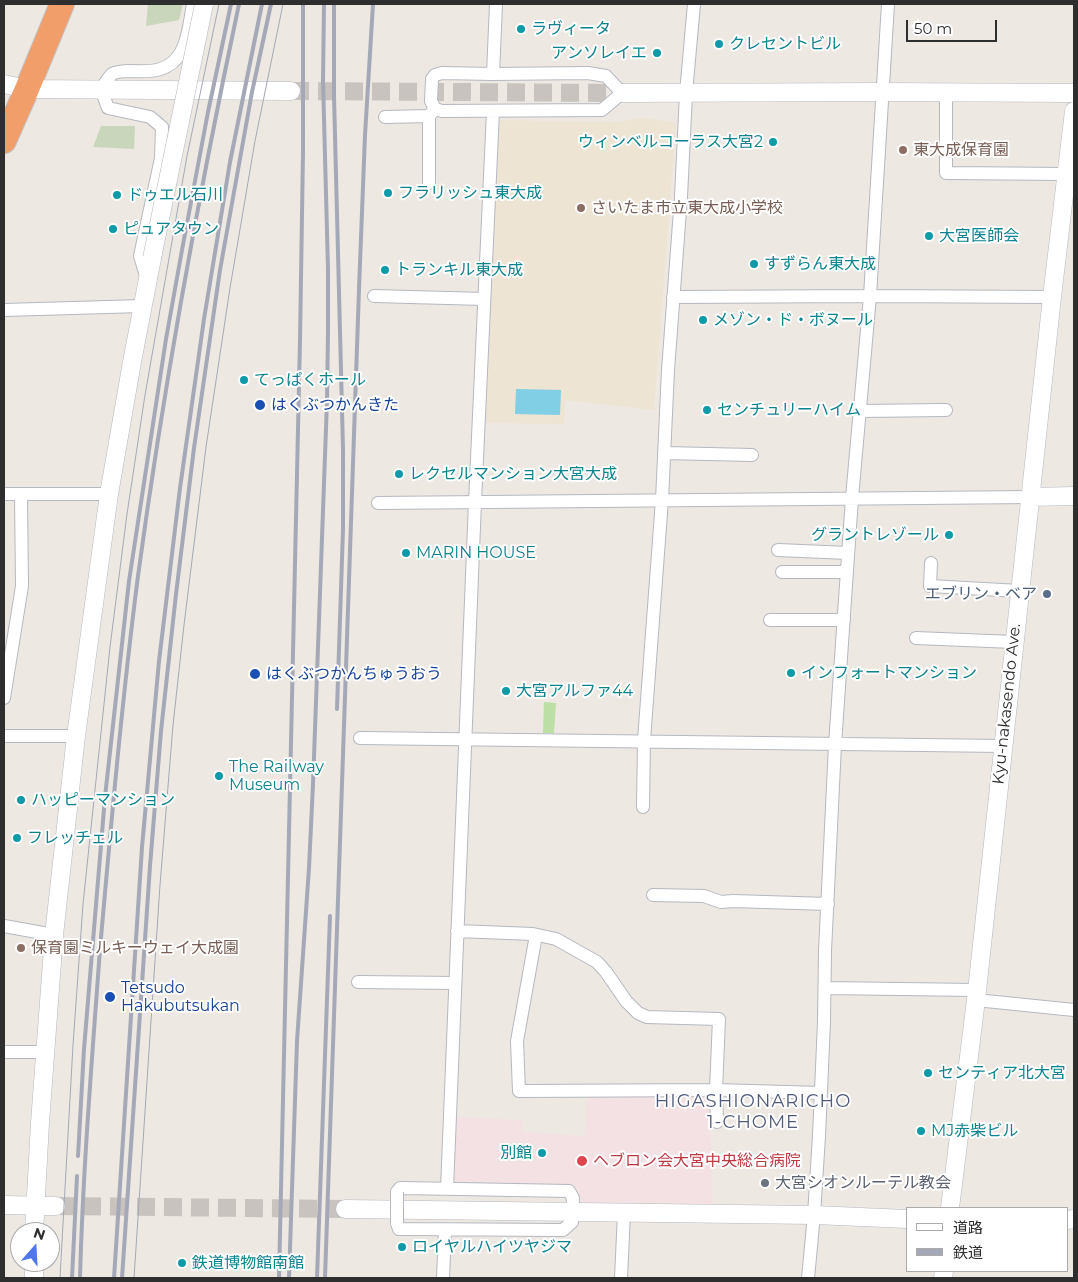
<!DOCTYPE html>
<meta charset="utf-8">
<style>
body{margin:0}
#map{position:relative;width:1078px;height:1282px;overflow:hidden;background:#eee8e2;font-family:Montserrat,"Noto Sans JP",sans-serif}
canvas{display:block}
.frame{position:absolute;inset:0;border:5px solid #2e2e2e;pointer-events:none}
.legend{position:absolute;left:906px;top:1207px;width:162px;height:65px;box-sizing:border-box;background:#fff;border:1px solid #ababab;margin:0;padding:6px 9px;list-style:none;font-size:15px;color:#2e2e2e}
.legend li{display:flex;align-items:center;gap:10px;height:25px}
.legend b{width:25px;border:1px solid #ababab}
.north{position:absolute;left:10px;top:1222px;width:50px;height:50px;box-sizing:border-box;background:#fff;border:1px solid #ababab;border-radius:50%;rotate:19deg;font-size:14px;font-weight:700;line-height:20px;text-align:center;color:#2e2e2e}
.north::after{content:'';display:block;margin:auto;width:18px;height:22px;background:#5276eb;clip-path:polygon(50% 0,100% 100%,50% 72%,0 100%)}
.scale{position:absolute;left:906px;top:20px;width:91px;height:22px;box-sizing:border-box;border:2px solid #2e2e2e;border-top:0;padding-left:6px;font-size:15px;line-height:18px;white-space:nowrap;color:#2e2e2e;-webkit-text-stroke:4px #fff;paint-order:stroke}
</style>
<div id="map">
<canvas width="1078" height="1282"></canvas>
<div class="frame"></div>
<ul class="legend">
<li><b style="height:6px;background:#fff"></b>道路</li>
<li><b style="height:6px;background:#a5a8b6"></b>鉄道</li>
</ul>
<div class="north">N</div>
<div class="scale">50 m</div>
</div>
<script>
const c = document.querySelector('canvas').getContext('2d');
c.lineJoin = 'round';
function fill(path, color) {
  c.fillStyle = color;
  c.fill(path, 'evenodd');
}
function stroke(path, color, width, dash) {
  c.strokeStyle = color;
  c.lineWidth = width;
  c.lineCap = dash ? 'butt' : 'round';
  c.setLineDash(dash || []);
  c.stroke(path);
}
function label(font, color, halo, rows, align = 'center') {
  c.font = font + ' Montserrat,"Noto Sans JP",sans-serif';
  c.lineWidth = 4;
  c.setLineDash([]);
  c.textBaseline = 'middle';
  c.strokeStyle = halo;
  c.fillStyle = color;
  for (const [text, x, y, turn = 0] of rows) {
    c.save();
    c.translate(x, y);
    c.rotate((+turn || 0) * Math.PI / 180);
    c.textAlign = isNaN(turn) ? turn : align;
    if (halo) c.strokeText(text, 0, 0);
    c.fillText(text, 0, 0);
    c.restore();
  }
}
const education = new Path2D(`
 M640,118L676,122L654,410L565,400L564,424L482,423L497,120L619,122Z`);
const medical = new Path2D(`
 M587,1096L709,1097L713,1210L585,1209L571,1188L451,1186L453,1117L522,1120V1132L585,1136Z`);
const green = new Path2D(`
 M544,702L556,703L554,733H543Z`);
const cemetery = new Path2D(`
 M148,4H183L179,20L146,26Z
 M101,126H135L134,149L93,147Z`);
const water = new Path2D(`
 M516,389L561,390L560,415L515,414Z`);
const secondaryTunnel = new Path2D(`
 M291,91L622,93
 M56,1206L345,1209`);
const street = new Path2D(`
 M442,73L493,74L588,73L606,76L622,93L602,110L442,111L435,109L431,101L432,79L435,75Z
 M493,74L496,4
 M946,92V173L1066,174
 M385,117L429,116L435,109
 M429,183V116
 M147,279L140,256L161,158L162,127L150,117L108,108L101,89C104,85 108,78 112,74C118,71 125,71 131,71C151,72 170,72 181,52C189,38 190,19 193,4
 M374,296L484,299
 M673,297L870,296L1052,297
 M4,310L142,306
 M860,411L946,410
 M664,453L752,455
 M4,494H109
 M378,503L1030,497
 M778,550L848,553
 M931,563L930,586L1020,591
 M782,572H847
 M770,620H844
 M916,638L1014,642
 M4,698L22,586L21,495
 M4,736H76
 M360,738C574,739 788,743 1003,746
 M643,807L644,740L662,500L668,370L681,197L686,93L694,4
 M653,895L704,896L721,902L733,901L828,904
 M4,926L54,935
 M457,931L533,934L556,939L597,962L606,972L626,1001L638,1013L647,1017L719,1019L716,1090L717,1122
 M536,935L517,1041L519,1091L716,1090L821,1093
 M358,982L455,983
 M825,988L976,990
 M976,1000L1074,1010
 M4,1052H46
 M447,1189L475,502L493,111
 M397,1223L399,1229H403L563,1230L572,1222L573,1198L569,1191L403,1188H400L397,1192
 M443,1278L445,1230
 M621,1278L624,1213
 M808,1278L814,1215L819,1136L824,1022L825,951L835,745L852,498L870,296L888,4`);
const secondary = new Path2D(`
 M4,84L27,89L291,91
 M622,93L883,92L1074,93
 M1030,497L1074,496
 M4,1205L56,1206
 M950,1208L976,1000L1052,297L1074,111
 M345,1209L814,1215L907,1219
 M1067,1220L1074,1219
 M34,1232L40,1123L54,935L76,736L109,494L132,362L152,258
 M34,1278V1262
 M943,1278L944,1271`);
const highway = new Path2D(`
 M4,141L27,89L62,4`);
const tram = new Path2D(`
 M60,1278L73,1045L83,904L110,647L127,514L145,395L187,156L219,4
 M134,1278L160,885L173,725L184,625L206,447L230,288L255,141L283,4`);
const rail = new Path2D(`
 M334,4V96L343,449V529L337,709
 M78,1156L84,1049L105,797L129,581L166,339L182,250L208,112L231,4
 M72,1278L77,1176
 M80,1278C83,1168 92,1059 100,949C111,825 122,700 138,576C164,384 199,193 239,4
 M114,1278L142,847L159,661L180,488L204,319L230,162L262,4
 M122,1278L150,866L161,731L176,594L194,448L220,270L252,92L271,4
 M279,1278L300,340L303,152V4
 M289,1278L297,1041L309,868L313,784L327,401L328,332V269L323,81L324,4
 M317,1278L330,916
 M325,1278L359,289L365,135L373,4`);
const streetBridge = new Path2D(`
 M397,1223V1192`);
const secondaryBridge = new Path2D(`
 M152,258L204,4`);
const markers = [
 [521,29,5,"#0f9aa8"],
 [719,44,5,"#0f9aa8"],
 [657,53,5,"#0f9aa8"],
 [773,142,5,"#0f9aa8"],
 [903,150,5,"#8d6e63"],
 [388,193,5,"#0f9aa8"],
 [117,195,5,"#0f9aa8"],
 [581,208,5,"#8d6e63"],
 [113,229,5,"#0f9aa8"],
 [929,236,5,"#0f9aa8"],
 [754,264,5,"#0f9aa8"],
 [385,270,5,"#0f9aa8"],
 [703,320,5,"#0f9aa8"],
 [244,380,5,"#0f9aa8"],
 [260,405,6,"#1a4fb4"],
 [707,410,5,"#0f9aa8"],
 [399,474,5,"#0f9aa8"],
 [949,535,5,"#0f9aa8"],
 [406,553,5,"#0f9aa8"],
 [1047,594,5,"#5c6f8a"],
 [791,673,5,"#0f9aa8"],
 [255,674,6,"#1a4fb4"],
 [506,691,5,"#0f9aa8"],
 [219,776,5,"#0f9aa8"],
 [21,800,5,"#0f9aa8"],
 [17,838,5,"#0f9aa8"],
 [21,948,5,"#8d6e63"],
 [110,997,6,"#1a4fb4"],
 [928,1073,5,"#0f9aa8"],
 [921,1131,5,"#0f9aa8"],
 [542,1153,5,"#0f9aa8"],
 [582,1161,6,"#e0444e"],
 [765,1183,5,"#6b7280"],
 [402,1247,5,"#0f9aa8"],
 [182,1263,5,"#0f9aa8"]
];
const cultureNames = [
 ["ラヴィータ",531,29],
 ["クレセントビル",729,44],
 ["アンソレイエ",647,53,"right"],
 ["ウィンベルコーラス大宮2",763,142,"right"],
 ["フラリッシュ東大成",398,193],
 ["ドゥエル石川",127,195],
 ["ピュアタウン",123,229],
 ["大宮医師会",939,236],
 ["すずらん東大成",764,264],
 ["トランキル東大成",395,270],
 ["メゾン・ド・ボヌール",713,320],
 ["てっぱくホール",254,380],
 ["センチュリーハイム",717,410],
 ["レクセルマンション大宮大成",409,474],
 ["グラントレゾール",939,535,"right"],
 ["MARIN HOUSE",416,553],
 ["インフォートマンション",801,673],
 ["大宮アルファ44",516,691],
 ["The Railway",229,767],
 ["Museum",229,785],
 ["ハッピーマンション",31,800],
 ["フレッチェル",27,838],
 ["センティア北大宮",938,1073],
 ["MJ赤柴ビル",931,1131],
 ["別館",532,1153,"right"],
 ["ロイヤルハイツヤジマ",412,1247],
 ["鉄道博物館南館",192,1263]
];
const educationNames = [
 ["東大成保育園",913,150],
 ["さいたま市立東大成小学校",591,208],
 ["保育園ミルキーウェイ大成園",31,948]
];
const transitNames = [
 ["はくぶつかんきた",271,405],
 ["はくぶつかんちゅうおう",266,674],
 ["Tetsudo",121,988],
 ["Hakubutsukan",121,1006]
];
const serviceNames = [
 ["エブリン・ベア",1037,594]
];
const streetNames = [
 ["Kyu-nakasendo Ave.",1007,704,-84]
];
const healthNames = [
 ["ヘブロン会大宮中央総合病院",593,1161]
];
const worshipNames = [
 ["大宮シオンルーテル教会",775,1183]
];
const neighbourhoodNames = [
 ["HIGASHIONARICHO",753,1102],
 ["1-CHOME",753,1123]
];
fill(education, '#ede4d4');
fill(medical, '#f3e1e3');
fill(green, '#bbdfa4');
fill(cemetery, '#c9d6bb');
fill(water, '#80cfe5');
stroke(secondaryTunnel, '#c8c3be', 18, [18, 9]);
stroke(street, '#b5b8c0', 14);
stroke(secondary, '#b5b8c0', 19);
stroke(highway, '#c4c4c4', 26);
stroke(street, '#fff', 12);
stroke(secondary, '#fff', 18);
stroke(highway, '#f19e6a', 24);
stroke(tram, '#a5a8b6', 1);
stroke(rail, '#a5a8b6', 4);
stroke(streetBridge, '#b5b8c0', 14, []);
stroke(secondaryBridge, '#b5b8c0', 19, []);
stroke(streetBridge, '#fff', 12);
stroke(secondaryBridge, '#fff', 18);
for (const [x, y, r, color] of markers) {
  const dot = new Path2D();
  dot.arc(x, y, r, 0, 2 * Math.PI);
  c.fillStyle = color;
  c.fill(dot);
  stroke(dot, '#fff', 2);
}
label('16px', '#0d838f', '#fff', cultureNames, 'left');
label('16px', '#785e54', '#fff', educationNames, 'left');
label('16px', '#164399', '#fff', transitNames, 'left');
label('16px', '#4e5e75', '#fff', serviceNames, 'right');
label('16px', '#2e2e2e', '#fff', streetNames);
label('16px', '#be3a42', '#fff', healthNames, 'left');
label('16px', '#5b616d', '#fff', worshipNames, 'left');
c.letterSpacing = '1px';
label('18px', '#515b7b', '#fff', neighbourhoodNames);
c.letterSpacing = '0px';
</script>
